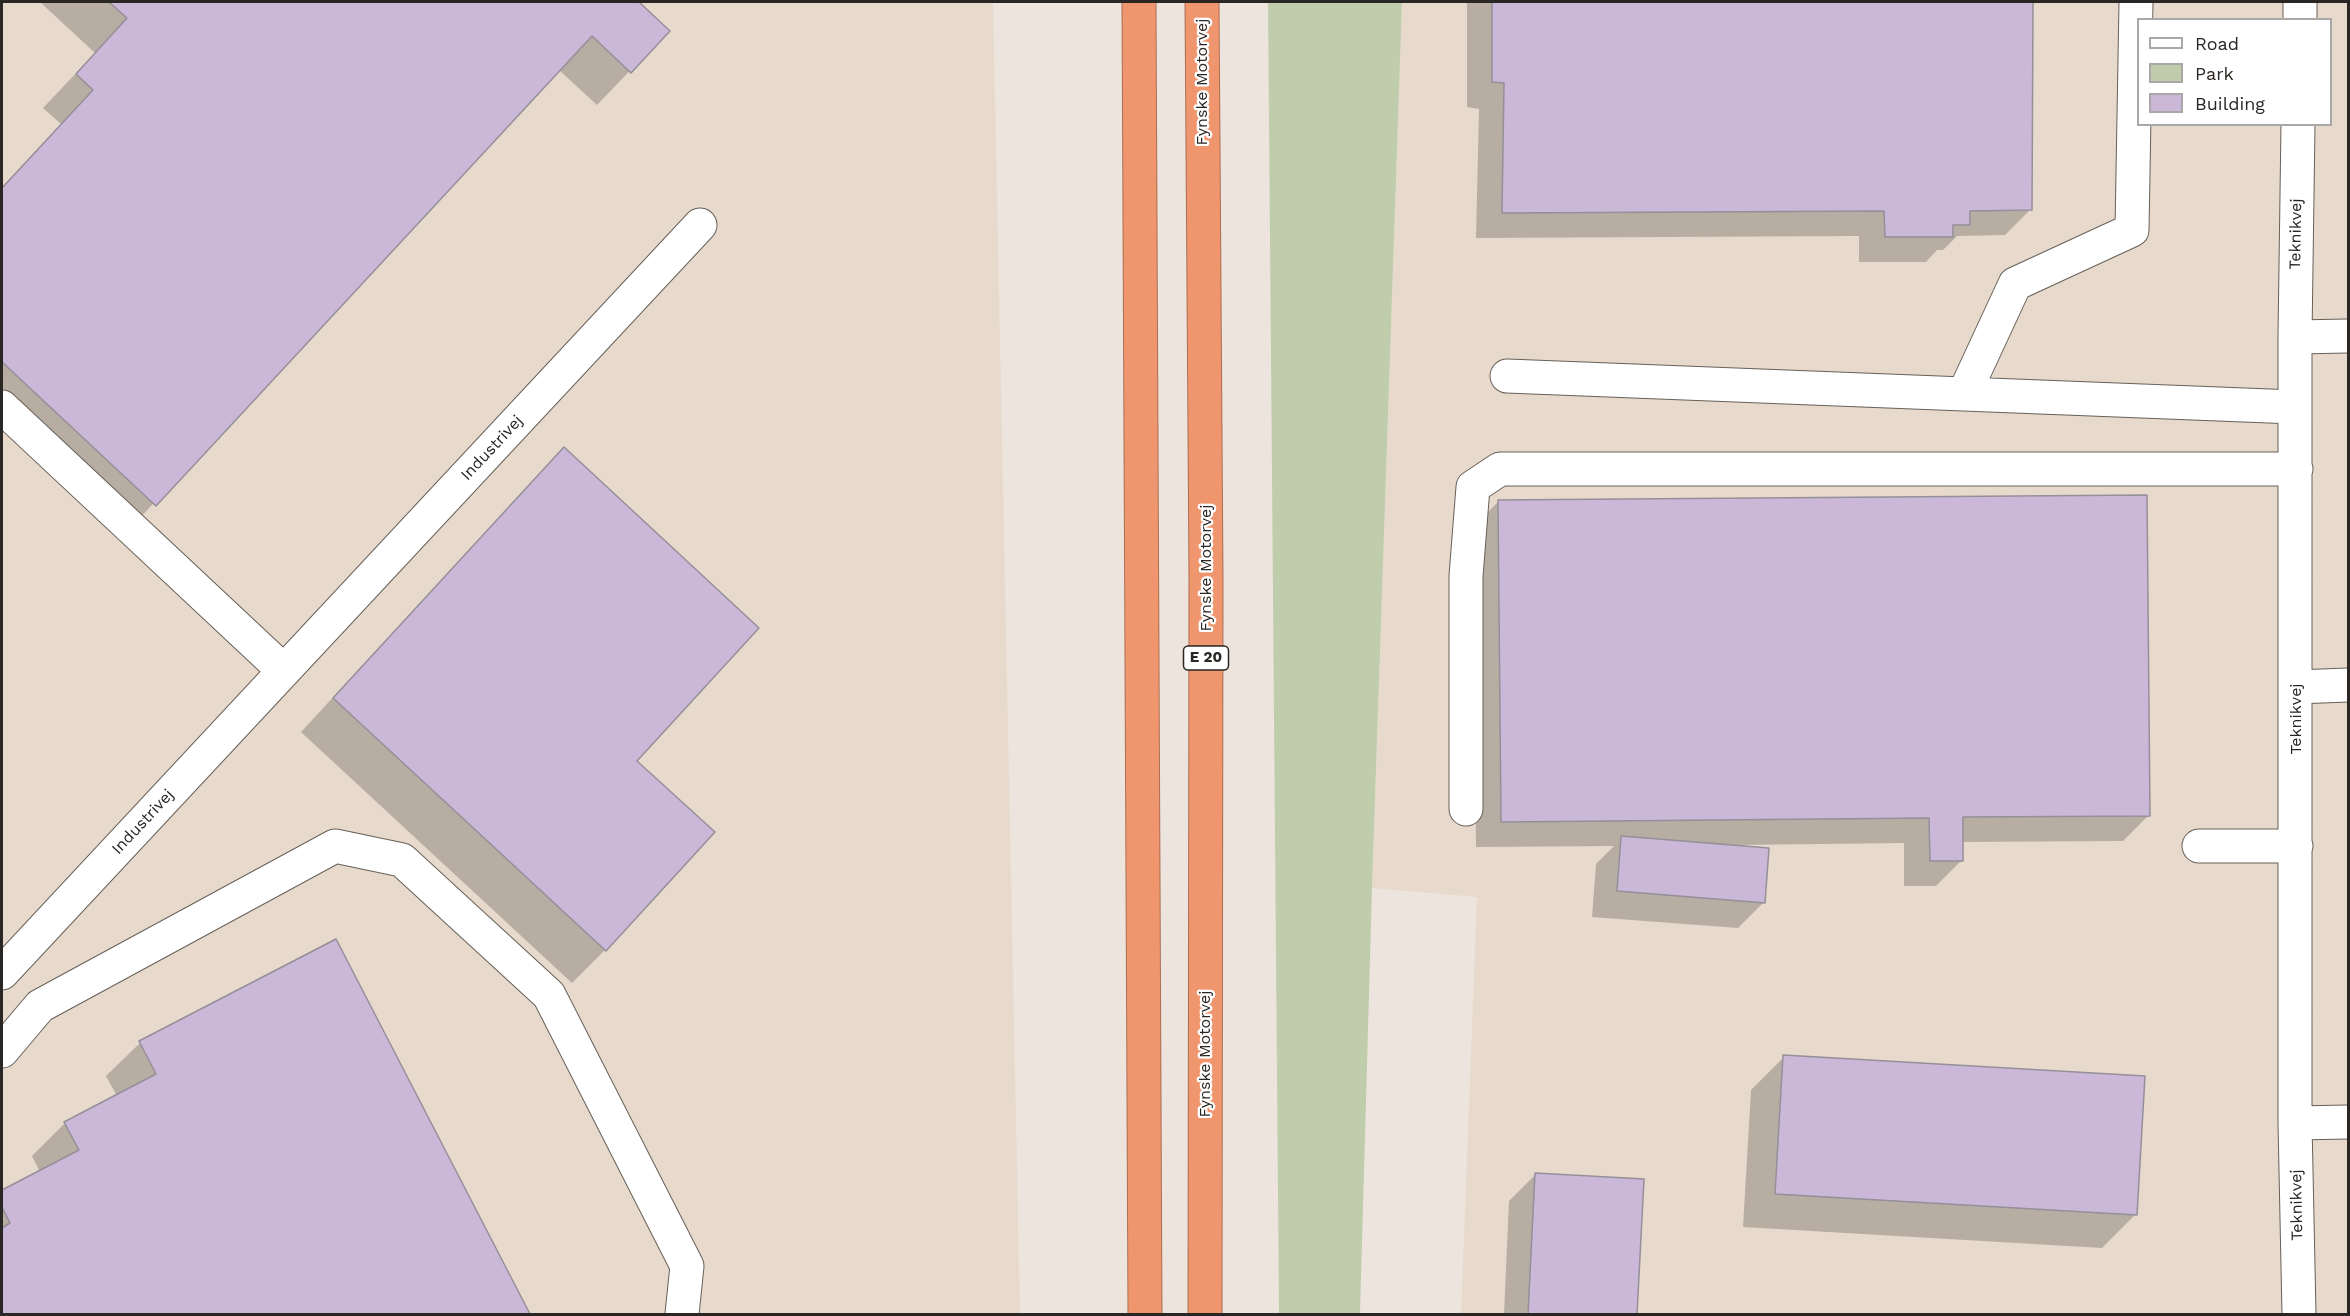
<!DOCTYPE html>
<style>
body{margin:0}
#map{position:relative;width:2350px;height:1316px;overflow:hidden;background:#ede5dd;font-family:"Work Sans",sans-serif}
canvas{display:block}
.frame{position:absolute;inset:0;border:3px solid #292623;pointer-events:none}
.legend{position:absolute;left:2137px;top:18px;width:195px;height:108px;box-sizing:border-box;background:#fff;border:2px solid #a9a8a7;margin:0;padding:8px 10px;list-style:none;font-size:18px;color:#292623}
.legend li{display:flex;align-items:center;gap:12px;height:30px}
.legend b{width:30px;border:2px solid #a9a8a7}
</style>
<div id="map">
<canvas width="2350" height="1316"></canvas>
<div class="frame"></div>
<ul class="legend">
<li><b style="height:8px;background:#fff"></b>Road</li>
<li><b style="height:16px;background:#c0cdad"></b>Park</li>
<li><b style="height:16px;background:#cbb8d9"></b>Building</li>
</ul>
</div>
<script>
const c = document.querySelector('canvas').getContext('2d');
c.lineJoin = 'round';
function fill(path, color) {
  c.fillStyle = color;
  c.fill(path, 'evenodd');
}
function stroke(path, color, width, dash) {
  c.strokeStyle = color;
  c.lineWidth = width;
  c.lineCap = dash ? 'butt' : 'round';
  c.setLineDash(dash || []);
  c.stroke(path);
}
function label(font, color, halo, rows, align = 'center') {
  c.font = font + ' "Work Sans",sans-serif';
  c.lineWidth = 4.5;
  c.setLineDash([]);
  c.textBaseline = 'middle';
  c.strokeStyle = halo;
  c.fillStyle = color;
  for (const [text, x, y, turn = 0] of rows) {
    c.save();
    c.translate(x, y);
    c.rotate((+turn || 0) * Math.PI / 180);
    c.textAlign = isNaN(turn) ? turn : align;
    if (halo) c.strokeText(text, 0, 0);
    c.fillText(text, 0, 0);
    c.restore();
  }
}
const built = new Path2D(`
 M2,2H993L1020,1314H2Z
 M1402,2H2348V1314H1461L1477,897L1372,888ZM2138,20H2330V124H2138Z`);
const green = new Path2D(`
 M1268,2H1402L1372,888L1360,1314H1279Z`);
const shadow = new Path2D(`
 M40,2H637L668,31L597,105L559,70L121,538L2,426V187L61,124L43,108L95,53Z
 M1467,2H2032L2031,209L2005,235L1957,236L1943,250H1937L1926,262H1859V236L1476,238L1479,109L1467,107Z
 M564,449L635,761L605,950L572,983L301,732L531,483Z
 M1498,502L2149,815L2123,841L1962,842V860L1936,886H1904V843L1737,845L1764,902L1738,928L1592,917L1596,864L1614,846L1476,847L1472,528Z
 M335,941L529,1314H2V1192L40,1172L32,1156L65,1123L117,1096L106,1076L140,1043Z
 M1784,1057L2136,1214L2102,1248L1743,1227L1751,1090Z
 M1535,1175L1642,1180L1636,1314H1504L1509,1201Z`);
const building = new Path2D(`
 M109,2H639L670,31L631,73L592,36L156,506L2,362V188L93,90L76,74L127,18Z
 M1492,2H2033L2032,210L1970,211V225H1953V237H1885L1884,211L1502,213L1504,83L1492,82Z
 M564,447L759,628L637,761L715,832L606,951L333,698Z
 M2147,495L2150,816L1963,817V861H1930L1929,818L1501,822L1498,500Z
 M1621,836L1769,848L1765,903L1617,891Z
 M336,939L530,1314H2V1228L10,1223L2,1207V1190L79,1150L64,1122L156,1074L139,1041Z
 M1783,1055L2145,1076L2137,1215L1775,1194Z
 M1535,1173L1644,1179L1637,1314H1528Z`);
const minor = new Path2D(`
 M2300,20V2
 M2298,124L2295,337V1123L2299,1314
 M2295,337L2348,336
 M1507,376L1964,394L2015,284L2132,230L2136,2
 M1964,394L2295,407
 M2,407L284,671
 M2296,687L2348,685
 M1466,809V576L1473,487L1500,469H2296
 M2199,846H2296
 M2,973L700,225
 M2,1051L40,1006L335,846L402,860L549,995L687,1266L682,1314
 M2295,1123L2348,1122`);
const highway = new Path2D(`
 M1139,2L1145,1314
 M1202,2L1206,577L1205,1314`);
const shields = [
 [1206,658,45]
];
const shieldNames = [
 ["E 20",1206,658]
];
const streetNames = [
 ["Fynske Motorvej",1202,82,-90],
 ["Teknikvej",2296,234,-89],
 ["Industrivej",492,448,-47],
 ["Fynske Motorvej",1206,568,-90],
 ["Teknikvej",2296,719,-90],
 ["Industrivej",143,822,-47],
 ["Fynske Motorvej",1205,1054,-90],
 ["Teknikvej",2297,1205,-91]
];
fill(built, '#e7d9cc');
fill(green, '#c0cdad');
fill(shadow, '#0003');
fill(building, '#cbb8d9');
stroke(building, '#948f98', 1.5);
stroke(minor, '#676059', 35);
stroke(highway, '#aa6f54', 35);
stroke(minor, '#fff', 33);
stroke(highway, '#ef966f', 33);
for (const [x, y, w] of shields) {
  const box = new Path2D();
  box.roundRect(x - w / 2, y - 12, w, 24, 4.5);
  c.fillStyle = '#fff';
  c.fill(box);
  stroke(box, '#292623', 1.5);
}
label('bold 15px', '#292623', null, shieldNames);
label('16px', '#292623', '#fff', streetNames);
</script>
